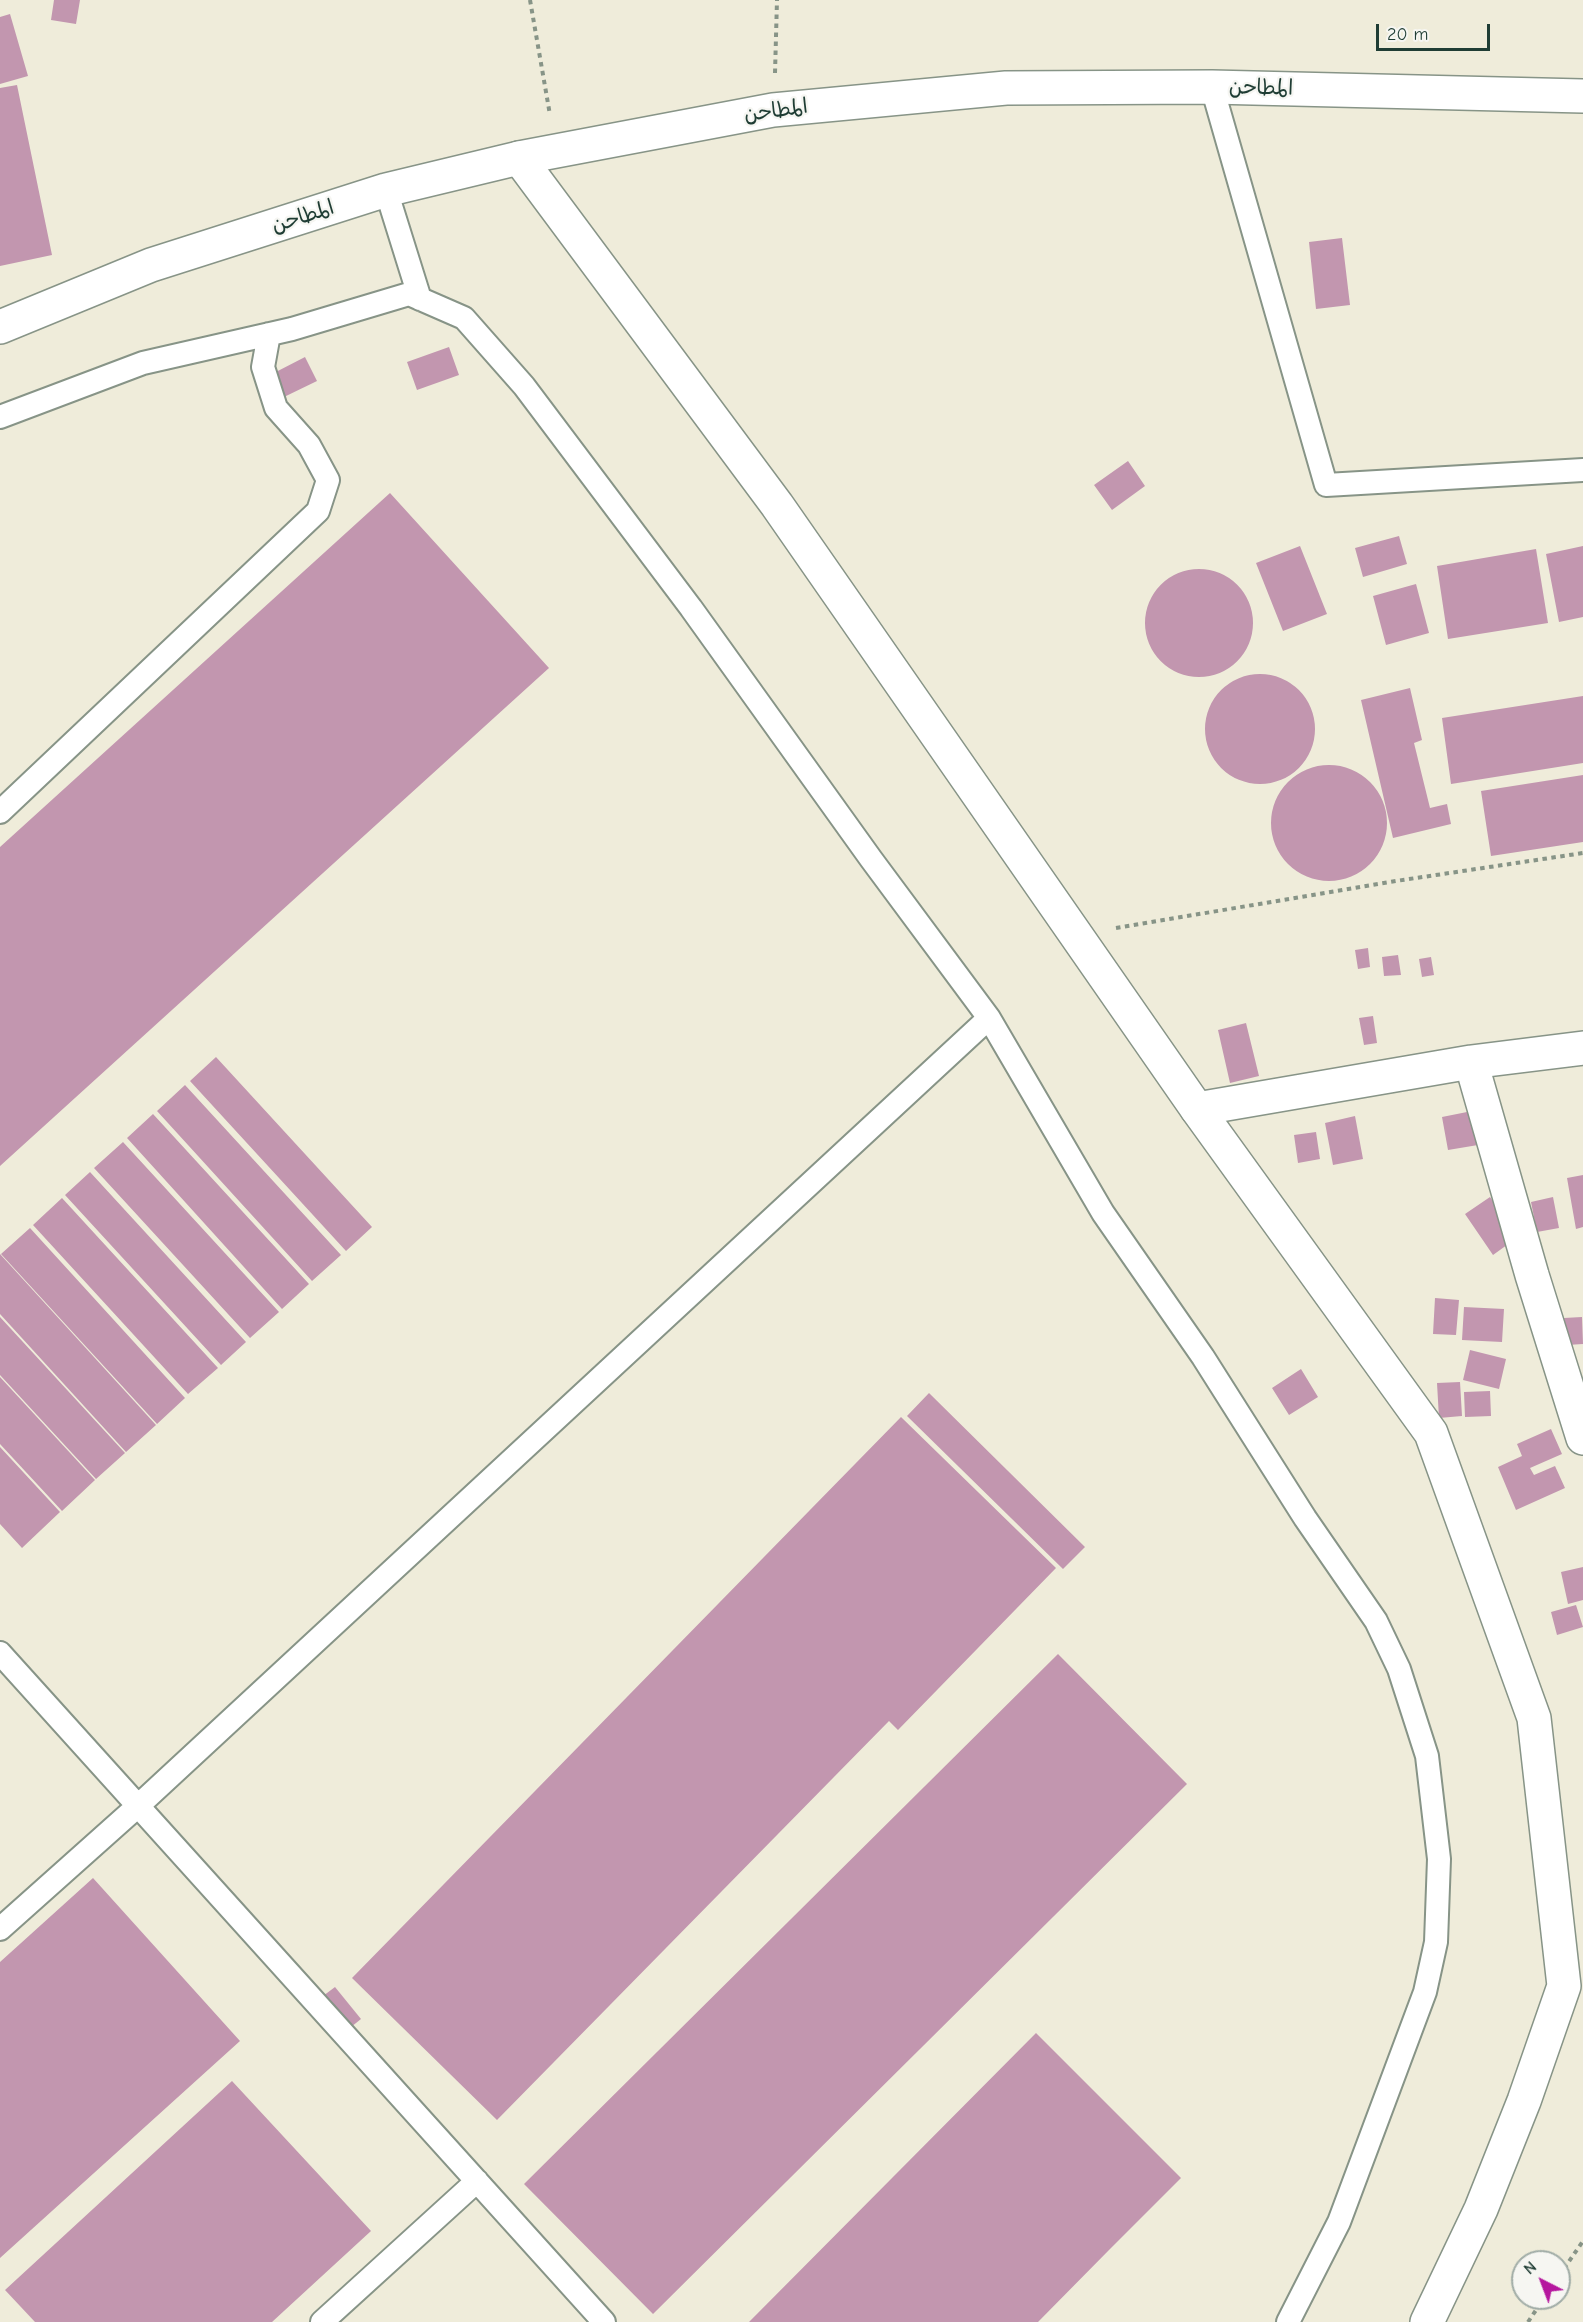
<!DOCTYPE html>
<meta charset="utf-8">
<style>
body{margin:0}
#map{position:relative;width:1583px;height:2322px;overflow:hidden;background:#efecda;font-family:"Comic Neue",sans-serif}
canvas{display:block}
.north{position:absolute;left:1511px;top:2250px;width:60px;height:60px;box-sizing:border-box;background:#f6f6f2;border:2px solid #a0aca6;border-radius:50%;rotate:318deg;font-size:16px;font-weight:700;line-height:24px;text-align:center;color:#1f3d34}
.north::after{content:'';display:block;margin:auto;width:21px;height:27px;background:#b5179e;clip-path:polygon(50% 0,100% 100%,50% 72%,0 100%)}
.scale{position:absolute;left:1376px;top:24px;width:114px;height:27px;box-sizing:border-box;border:3px solid #1f3d34;border-top:0;padding-left:8px;font-size:18px;line-height:21px;white-space:nowrap;color:#1f3d34;-webkit-text-stroke:4px #f6f6f2;paint-order:stroke}
</style>
<div id="map">
<canvas width="1583" height="2322"></canvas>
<div class="north">N</div>
<div class="scale">20 m</div>
</div>
<script>
const c = document.querySelector('canvas').getContext('2d');
c.lineJoin = 'round';
function fill(path, color) {
  c.fillStyle = color;
  c.fill(path, 'evenodd');
}
function stroke(path, color, width, dash) {
  c.strokeStyle = color;
  c.lineWidth = width;
  c.lineCap = dash ? 'butt' : 'round';
  c.setLineDash(dash || []);
  c.stroke(path);
}
function label(font, color, halo, rows, align = 'center') {
  c.font = font + ' "Comic Neue","Playpen Sans Arabic",sans-serif';
  c.lineWidth = 4.5;
  c.setLineDash([]);
  c.textBaseline = 'middle';
  c.strokeStyle = halo;
  c.fillStyle = color;
  for (const [text, x, y, turn = 0] of rows) {
    c.save();
    c.translate(x, y);
    c.rotate((+turn || 0) * Math.PI / 180);
    c.textAlign = isNaN(turn) ? turn : align;
    if (halo) c.strokeText(text, 0, 0);
    c.fillText(text, 0, 0);
    c.restore();
  }
}
const building = new Path2D(`
 M54,0H80L76,24L51,20Z
 M10,14L28,76L0,84V17Z
 M17,85L52,255L0,266V88Z
 M1342,238L1350,305L1316,309L1309,242Z
 M449,347L459,375L417,390L407,362Z
 M305,357L317,381L284,397L272,374Z
 M1128,461L1145,486L1112,510L1094,485Z
 M390,493L549,668L0,1166V847Z
 M1399,536L1407,564L1363,577L1355,548Z
 M1300,546L1327,614L1283,631L1256,563Z
 M1583,546V617L1559,622L1546,554Z
 M1536,549L1548,623L1448,639L1437,566Z
 M1145 623a54 54 0 1 1 108 0a54 54 0 1 1-108 0Z
 M1416,584L1429,633L1386,645L1373,596Z
 M1205 729a55 55 0 1 1 110 0a55 55 0 1 1-110 0Z
 M1410,688L1422,740L1414,743L1430,808L1447,804L1451,824L1393,838L1361,700Z
 M1583,696V763L1451,784L1442,718Z
 M1271 823a58 58 0 1 1 116 0a58 58 0 1 1-116 0Z
 M1583,775V842L1491,856L1481,791Z
 M1368,948L1370,967L1358,969L1355,950Z
 M1398,955L1401,975L1384,976L1382,957Z
 M1431,957L1434,975L1422,977L1419,959Z
 M1373,1016L1377,1043L1364,1045L1359,1018Z
 M1246,1023L1259,1076L1230,1083L1218,1030Z
 M216,1057L372,1227L346,1251L190,1081Z
 M185,1085L341,1255L312,1281L157,1111Z
 M1472,1111L1478,1145L1448,1150L1442,1117Z
 M153,1114L309,1284L282,1309L127,1138Z
 M1355,1116L1363,1159L1333,1165L1325,1123Z
 M1316,1132L1320,1159L1298,1163L1294,1135Z
 M123,1142L279,1312L250,1338L94,1168Z
 M90,1172L246,1342L221,1365L65,1195Z
 M1583,1175V1227L1576,1229L1567,1178Z
 M1490,1197L1518,1237L1493,1255L1465,1214Z
 M1553,1197L1559,1228L1537,1232L1531,1202Z
 M62,1198L218,1368L188,1394L33,1225Z
 M30,1228L185,1398L157,1424L1,1254Z
 M0,1254L156,1425L126,1452L0,1314Z
 M1435,1298L1459,1300L1456,1335L1433,1334Z
 M1464,1307L1504,1309L1502,1342L1462,1340Z
 M0,1317L125,1453L96,1479L0,1375Z
 M1582,1317L1583,1344L1567,1345L1564,1318Z
 M1470,1350L1506,1359L1499,1389L1463,1380Z
 M1301,1369L1318,1397L1289,1415L1272,1388Z
 M0,1377L95,1480L62,1511L0,1444Z
 M1460,1382L1462,1416L1439,1418L1437,1383Z
 M1490,1391L1491,1416L1465,1417L1464,1392Z
 M929,1393L1085,1547L1063,1569L907,1416Z
 M901,1417L1056,1568L898,1730L889,1721L497,2120L352,1978Z
 M1551,1429L1562,1454L1530,1468L1534,1475L1555,1466L1565,1488L1516,1510L1498,1467L1522,1456L1517,1444Z
 M0,1447L60,1512L22,1548L0,1524Z
 M1583,1567V1600L1568,1604L1561,1572Z
 M1576,1605L1583,1627L1557,1635L1551,1612Z
 M1058,1654L1187,1784L653,2314L524,2184Z
 M93,1878L240,2041L0,2258V1962Z
 M335,1987L361,2019L346,2031L319,1999Z
 M1036,2033L1181,2178L1109,2250L1038,2322H749Z
 M232,2081L371,2231L272,2322H35L5,2290Z`);
const path = new Path2D(`
 M530,0L550,115
 M775,73L777,0
 M1116,928L1396,881L1583,853
 M1559,2276L1583,2241
 M1528,2322L1544,2298`);
const service = new Path2D(`
 M1212,87L1326,485L1583,470
 M386,190L420,299
 M0,417L143,363L292,329L409,294L464,318L524,386L691,608L871,859L989,1018L1103,1213L1203,1357L1305,1518L1376,1621L1399,1669L1427,1756L1439,1859L1436,1942L1425,1992L1339,2222L1288,2322
 M0,812L318,511L328,480L309,445L276,408L263,367L269,334
 M0,1653L604,2322
 M0,1929L139,1805L989,1018
 M322,2322L477,2181`);
const minor = new Path2D(`
 M1471,1062L1532,1275L1583,1438
 M1197,1109L1471,1062L1583,1048`);
const tertiary = new Path2D(`
 M519,158L777,505L1197,1109L1431,1433L1534,1718L1564,1986L1524,2101L1481,2209L1427,2322`);
const secondary = new Path2D(`
 M0,327L151,265L386,190L519,158L773,110L1006,88L1212,87L1583,96`);
const streetNames = [
 ["المطاحن",1261,88,1],
 ["المطاحن",776,111,-8],
 ["المطاحن",303,217,-18]
];
fill(building, '#c296af');
stroke(service, '#879487', 26);
stroke(minor, '#879487', 36);
stroke(tertiary, '#879487', 36);
stroke(secondary, '#879487', 36);
stroke(path, '#879487', 4, [4.5, 4.5]);
stroke(service, '#fff', 22);
stroke(minor, '#fff', 33);
stroke(tertiary, '#fff', 33);
stroke(secondary, '#fff', 33);
label('21px', '#1f3d34', '#f6f6f2', streetNames);
</script>
